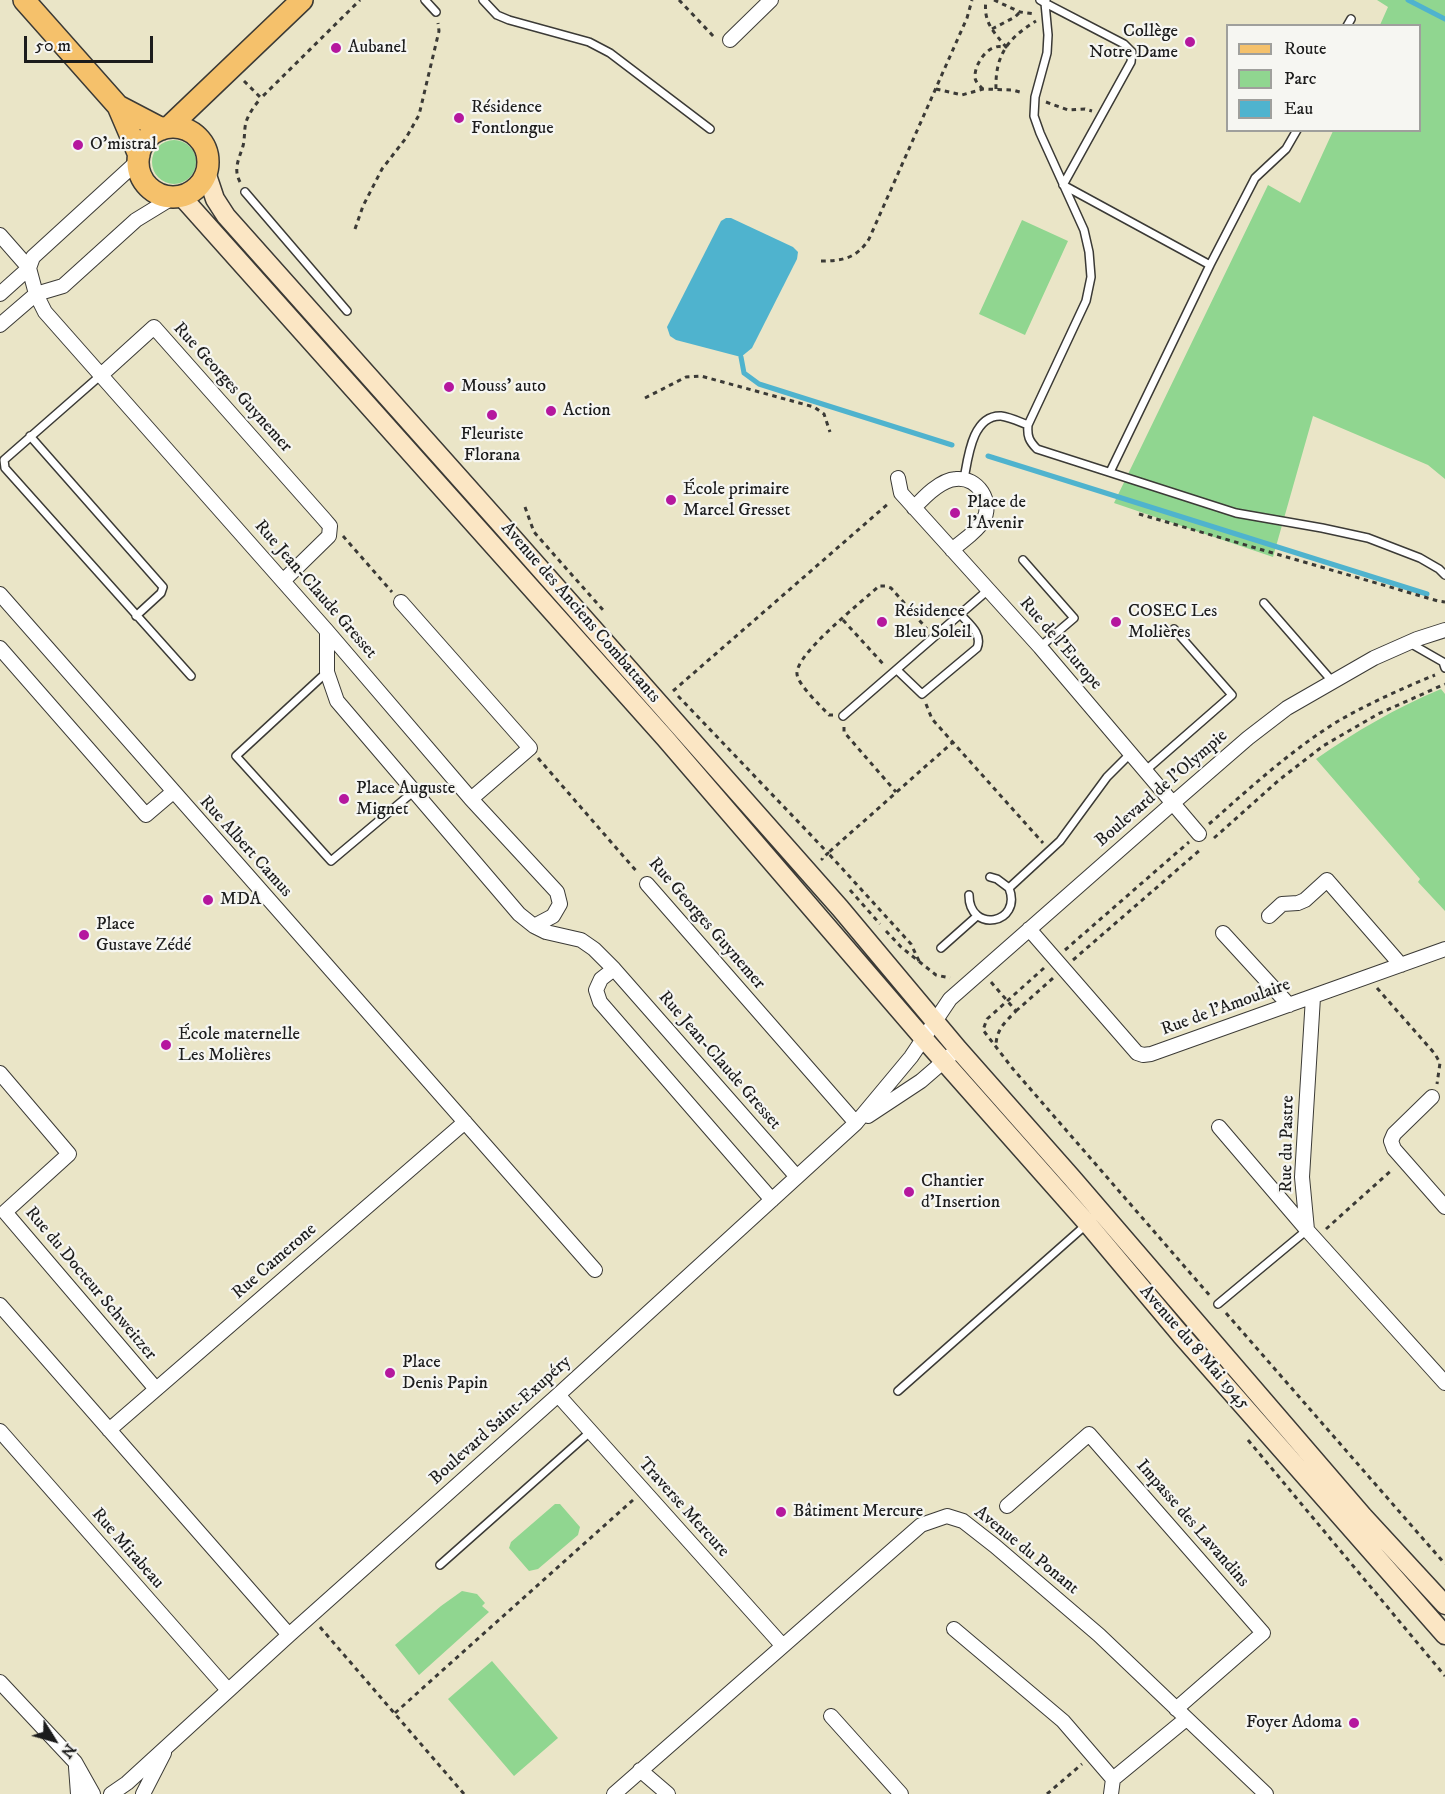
<!DOCTYPE html>
<meta charset="utf-8">
<style>
body{margin:0}
#map{position:relative;width:1445px;height:1794px;overflow:hidden;background:#eae5c7;font-family:"IM FELL DW Pica",serif}
canvas{display:block}
.legend{position:absolute;left:1226px;top:24px;width:195px;height:108px;box-sizing:border-box;background:#f6f6f2;border:2px solid #9f9f9c;margin:0;padding:8px 10px;list-style:none;font-size:18px;color:#1c1c1c}
.legend li{display:flex;align-items:center;gap:12px;height:30px}
.legend b{width:30px;border:2px solid #9f9f9c}
.north{position:absolute;left:24px;top:1710px;width:60px;height:60px;-webkit-text-stroke:4px #f6f6f2;paint-order:stroke;rotate:127deg;font-size:16px;font-weight:700;line-height:24px;text-align:center;color:#1c1c1c}
.north::after{content:'';display:block;margin:auto;width:21px;height:27px;background:#1c1c1c;clip-path:polygon(50% 0,100% 100%,50% 72%,0 100%)}
.scale{position:absolute;left:24px;top:36px;width:129px;height:27px;box-sizing:border-box;border:3px solid #1c1c1c;border-top:0;padding-left:8px;font-size:18px;line-height:21px;white-space:nowrap;color:#1c1c1c;-webkit-text-stroke:4px #f6f6f2;paint-order:stroke}
</style>
<div id="map">
<canvas width="1445" height="1794"></canvas>
<ul class="legend">
<li><b style="height:8px;background:#f5c16b"></b>Route</li>
<li><b style="height:16px;background:#90d690"></b>Parc</li>
<li><b style="height:16px;background:#4fb3ce"></b>Eau</li>
</ul>
<div class="north">N</div>
<div class="scale">50 m</div>
</div>
<script>
const c = document.querySelector('canvas').getContext('2d');
c.lineJoin = 'round';
function fill(path, color) {
  c.fillStyle = color;
  c.fill(path, 'evenodd');
}
function stroke(path, color, width, dash) {
  c.strokeStyle = color;
  c.lineWidth = width;
  c.lineCap = dash ? 'butt' : 'round';
  c.setLineDash(dash || []);
  c.stroke(path);
}
function label(font, color, halo, rows, align = 'center') {
  c.font = font + ' "IM FELL DW Pica",serif';
  c.lineWidth = 4.5;
  c.setLineDash([]);
  c.textBaseline = 'middle';
  c.strokeStyle = halo;
  c.fillStyle = color;
  for (const [text, x, y, turn = 0] of rows) {
    c.save();
    c.translate(x, y);
    c.rotate((+turn || 0) * Math.PI / 180);
    c.textAlign = isNaN(turn) ? turn : align;
    if (halo) c.strokeText(text, 0, 0);
    c.fillText(text, 0, 0);
    c.restore();
  }
}
const green = new Path2D(`
 M1377,0H1445V479L1428,465L1313,416L1273,557L1114,503L1268,185L1300,203L1333,131L1420,130V26L1380,25L1388,7Z
 M152 162a22 22 0 1 1 44 0a22 22 0 1 1-44 0Z
 M1022,220L1068,241L1025,335L979,314Z
 M1441,689L1445,694V911L1418,882L1420,879L1316,759C1356,731 1396,708 1441,689Z
 M555,1504H560L580,1527L578,1535L538,1569L529,1571L509,1548L511,1542Z
 M462,1591L477,1594L485,1603L482,1606L489,1612L419,1675L395,1645L441,1606Z
 M492,1661L558,1738L514,1776L448,1699Z`);
const water = new Path2D(`
 M726,218H731L793,247L798,252L797,259L752,348L741,357L676,340L670,336L667,327L721,221Z`);
const stream = new Path2D(`
 M1408,0L1445,19
 M741,357L744,373L759,384L952,445
 M988,456L1427,594`);
const path = new Path2D(`
 M679,0L716,39
 M994,0L1020,12L1035,14
 M992,29L1015,17L1020,12
 M244,81L261,98L360,0
 M936,89L962,95L983,89L1013,90L1023,93
 M983,89C980,86 976,83 975,78C974,66 985,49 996,47C999,46 1002,47 1006,47C993,31 983,22 986,0
 M996,89C995,55 1008,38 1036,21
 M1046,102L1068,110L1085,109L1092,111
 M240,182C233,169 239,159 243,146C245,138 244,130 246,122C249,113 255,105 261,98
 M355,229L363,206L382,169L406,138L419,115L439,31L438,23
 M821,261C843,261 857,258 869,239L967,18L972,0
 M645,398L686,377L701,376L814,407L824,414L830,432
 M525,507L534,532L603,610
 M1139,514L1438,601L1445,602
 M343,536L392,592
 M843,620L885,666
 M673,691L889,503
 M678,696L828,853L822,859L823,860
 M926,704L932,719L1043,843
 M833,715H829C821,706 798,685 797,674C795,654 863,601 879,586H885L891,588L927,629
 M844,727V732L896,792
 M538,758L638,873
 M1209,824C1250,788 1289,752 1335,723C1367,704 1401,689 1435,675
 M1214,838L1279,780L1323,746L1378,714L1445,684
 M850,890L880,924
 M886,931L901,947L936,975L950,978
 M1065,950L1189,842
 M1073,960L1200,850
 M919,961L911,944L828,853L953,742
 M1044,968L987,1019L983,1030L1013,1069L1211,1297
 M991,982L1016,1011C1005,1022 996,1030 996,1046
 M1377,988L1435,1054L1440,1063L1437,1084
 M1016,1011L1053,978
 M1326,1229L1393,1169
 M1226,1313L1445,1564
 M1248,1440L1445,1676
 M320,1627L464,1794
 M395,1713L633,1500
 M1047,1794L1082,1764`);
const service = new Path2D(`
 M425,0L436,12
 M483,0L497,15L509,20L589,42L610,53L710,129
 M1040,0L1045,3L1048,35L1047,53L1035,97L1034,116L1040,133L1084,230L1089,252L1091,277L1086,301L1028,425C1027,436 1029,441 1037,449L1236,513L1322,528L1368,538L1420,558L1439,569L1445,575
 M1046,0L1045,3L1124,44L1132,52L1131,62L1063,185L1210,265
 M1347,26L1351,19
 M245,192L347,311
 M101,375L4,460L5,468L191,676
 M30,436L163,587L161,593L136,616
 M1110,472L1210,265L1255,178L1286,149L1297,130
 M964,479C968,458 972,415 1001,416C1010,417 1020,422 1028,425
 M1023,560L1074,618L1040,647
 M1264,603L1332,681
 M1408,642L1443,662L1445,668
 M897,670L922,694L977,648C983,634 969,624 960,614
 M327,672L236,756L331,861L413,792
 M843,716L988,590
 M1145,771L1232,695L1174,629
 M1009,888L1060,841L1107,777L1130,754
 M969,895C969,934 1023,924 1009,888L997,879L990,877
 M941,948L977,916
 M1218,1304L1307,1230
 M898,1391L1087,1224
 M440,1565L590,1432`);
const minor = new Path2D(`
 M730,40L771,0
 M0,235L29,268L36,294L45,312L327,631L471,799L557,892L560,904L553,916L534,926
 M0,294L29,268L33,257L138,161
 M0,325L36,294L63,286L136,220L172,198
 M101,375L154,327L324,519L330,526L329,536L283,581
 M898,478L901,493L1040,647L1199,834
 M914,508C924,497 940,480 956,479C978,477 994,502 983,521C977,532 962,541 952,550
 M0,594L595,1270
 M401,602L530,748L471,799
 M327,631V672L337,701L519,914L534,926L546,932L581,940L594,949L614,969L797,1177
 M0,648L146,815L173,792
 M647,884L856,1123
 M1269,916L1282,904L1298,903L1305,900L1327,880L1401,965
 M1029,929L1137,1053L1143,1055L1151,1054L1445,949
 M1223,933L1289,1005
 M614,969L601,979L596,990L600,1002L772,1200
 M1313,997L1302,1177L1307,1230L1445,1383
 M0,1073L69,1154L5,1212L156,1389
 M1432,1097L1394,1134L1391,1141L1394,1149L1445,1207
 M868,1116L921,1081L958,1049
 M1219,1127L1307,1230
 M0,1305L289,1635
 M558,1395L782,1645
 M109,1430L465,1122
 M0,1431L228,1690
 M1007,1506L1089,1434L1263,1633L1176,1709
 M954,1629L1063,1721L1113,1779
 M0,1682L75,1762L93,1794
 M831,1716L901,1794
 M76,1767L78,1794
 M640,1770L668,1794
 M111,1794L127,1783L289,1635L558,1395L856,1123L911,1057L950,999L1173,803L1248,738L1287,708L1374,658L1417,639L1445,630
 M143,1794L164,1753
 M614,1794L921,1525L947,1516L963,1521L995,1546L1099,1635L1266,1794
 M1111,1794L1113,1779L1186,1719`);
const secondary = new Path2D(`
 M207,175L215,199L226,216L497,520L840,908L958,1049L1072,1178L1363,1516L1445,1605
 M182,197L665,738L924,1039L1087,1223L1181,1335L1445,1635`);
const primary = new Path2D(`
 M24,0L118,106L139,155
 M118,106L162,129
 M138 162a35 35 0 1 1 70 0a35 35 0 1 1-70 0Z
 M169,127L302,0`);
const markers = [
 [1190,42,6,"#b5179e"],
 [336,48,6,"#b5179e"],
 [459,118,6,"#b5179e"],
 [78,145,6,"#b5179e"],
 [449,387,6,"#b5179e"],
 [551,411,6,"#b5179e"],
 [492,415,6,"#b5179e"],
 [671,500,6,"#b5179e"],
 [955,513,6,"#b5179e"],
 [882,622,6,"#b5179e"],
 [1116,622,6,"#b5179e"],
 [344,799,6,"#b5179e"],
 [208,900,6,"#b5179e"],
 [84,935,6,"#b5179e"],
 [166,1045,6,"#b5179e"],
 [909,1192,6,"#b5179e"],
 [390,1373,6,"#b5179e"],
 [781,1512,6,"#b5179e"],
 [1354,1723,6,"#b5179e"]
];
const poiNames = [
 ["Collège",1178,32,"right"],
 ["Notre Dame",1178,53,"right"],
 ["Aubanel",348,48],
 ["Résidence",471,108],
 ["Fontlongue",471,129],
 ["O'mistral",90,145],
 ["Mouss' auto",461,387],
 ["Action",563,411],
 ["Fleuriste",492,435,"center"],
 ["Florana",492,456,"center"],
 ["École primaire",683,490],
 ["Marcel Gresset",683,511],
 ["Place de",967,503],
 ["l'Avenir",967,524],
 ["Résidence",894,612],
 ["Bleu Soleil",894,633],
 ["COSEC Les",1128,612],
 ["Molières",1128,633],
 ["Place Auguste",356,789],
 ["Mignet",356,810],
 ["MDA",220,900],
 ["Place",96,925],
 ["Gustave Zédé",96,946],
 ["École maternelle",178,1035],
 ["Les Molières",178,1056],
 ["Chantier",921,1182],
 ["d'Insertion",921,1203],
 ["Place",402,1363],
 ["Denis Papin",402,1384],
 ["Bâtiment Mercure",793,1512],
 ["Foyer Adoma",1342,1723,"right"]
];
const streetNames = [
 ["Rue Georges Guynemer",232,388,48],
 ["Rue Jean-Claude Gresset",315,590,49],
 ["Avenue des Anciens Combattants",580,613,49],
 ["Rue de l'Europe",1060,644,49],
 ["Boulevard de l'Olympie",1162,789,-41],
 ["Rue Albert Camus",245,847,48],
 ["Rue Georges Guynemer",706,924,49],
 ["Rue de l'Amoulaire",1226,1008,-20],
 ["Rue Jean-Claude Gresset",719,1061,49],
 ["Rue du Pastre",1288,1144,-89],
 ["Rue Camerone",275,1262,-41],
 ["Rue du Docteur Schweitzer",90,1284,50],
 ["Avenue du 8 Mai 1945",1194,1348,49],
 ["Boulevard Saint-Exupéry",501,1421,-42],
 ["Traverse Mercure",683,1508,48],
 ["Impasse des Lavandins",1192,1524,49],
 ["Rue Mirabeau",127,1549,49],
 ["Avenue du Ponant",1026,1551,39]
];
fill(green, '#90d690');
fill(water, '#4fb3ce');
stroke(stream, '#4fb3ce', 5);
stroke(service, '#3b3a36', 10);
stroke(minor, '#3b3a36', 16);
stroke(secondary, '#3b3a36', 21);
stroke(primary, '#3b3a36', 24);
stroke(path, '#3b3a36', 3, [4.5, 4.5]);
stroke(service, '#fff', 7);
stroke(minor, '#fff', 14);
stroke(secondary, '#fbe6c4', 18);
stroke(primary, '#f5c16b', 21);
for (const [x, y, r, color] of markers) {
  const dot = new Path2D();
  dot.arc(x, y, r, 0, 2 * Math.PI);
  c.fillStyle = color;
  c.fill(dot);
  stroke(dot, '#f6f6f2', 2);
}
label('18px', '#1c1c1c', '#f6f6f2', poiNames, 'left');
label('18px', '#1c1c1c', '#f6f6f2', streetNames);
</script>
